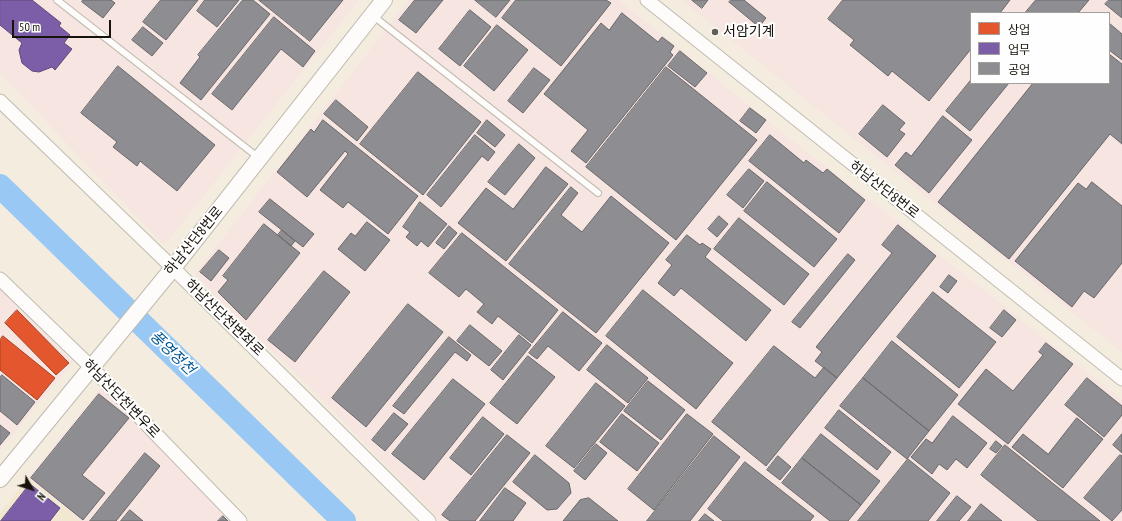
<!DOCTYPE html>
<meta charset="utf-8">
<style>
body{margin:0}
#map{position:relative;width:1122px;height:521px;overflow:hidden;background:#f3ecdf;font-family:"PT Sans Narrow","Noto Sans KR",sans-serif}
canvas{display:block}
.legend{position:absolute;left:970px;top:12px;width:140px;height:72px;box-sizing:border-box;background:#fefefe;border:1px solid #a2a09c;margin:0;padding:5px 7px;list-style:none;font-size:12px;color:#17130a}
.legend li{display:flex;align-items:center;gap:8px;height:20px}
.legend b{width:20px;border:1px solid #a2a09c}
.north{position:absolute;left:12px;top:469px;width:40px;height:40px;-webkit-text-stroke:3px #fefefe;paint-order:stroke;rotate:129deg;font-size:11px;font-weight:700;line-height:16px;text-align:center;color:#17130a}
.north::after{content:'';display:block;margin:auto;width:14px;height:18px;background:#17130a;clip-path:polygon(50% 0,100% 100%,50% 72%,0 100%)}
.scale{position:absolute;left:12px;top:20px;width:99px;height:18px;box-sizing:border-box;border:2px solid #17130a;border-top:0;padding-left:5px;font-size:12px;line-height:14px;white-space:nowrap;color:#17130a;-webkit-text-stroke:3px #fefefe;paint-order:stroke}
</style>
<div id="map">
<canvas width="1122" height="521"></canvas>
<ul class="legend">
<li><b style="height:11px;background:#e4572e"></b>상업</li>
<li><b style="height:11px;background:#7b5ea7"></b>업무</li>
<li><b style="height:11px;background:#8d8d92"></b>공업</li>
</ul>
<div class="north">N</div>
<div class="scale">50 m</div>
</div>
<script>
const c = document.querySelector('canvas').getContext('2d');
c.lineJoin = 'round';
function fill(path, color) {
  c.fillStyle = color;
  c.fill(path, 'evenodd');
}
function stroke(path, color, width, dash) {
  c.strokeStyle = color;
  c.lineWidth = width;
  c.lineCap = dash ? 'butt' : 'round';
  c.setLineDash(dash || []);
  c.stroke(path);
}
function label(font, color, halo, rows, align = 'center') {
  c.font = font + ' "PT Sans Narrow","Noto Sans KR",sans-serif';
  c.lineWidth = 4;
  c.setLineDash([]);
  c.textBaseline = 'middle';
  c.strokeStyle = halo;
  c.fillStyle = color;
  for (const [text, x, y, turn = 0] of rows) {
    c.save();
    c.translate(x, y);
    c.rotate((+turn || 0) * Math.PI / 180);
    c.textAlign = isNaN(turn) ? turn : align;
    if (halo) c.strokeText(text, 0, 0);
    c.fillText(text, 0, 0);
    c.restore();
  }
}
const built = new Path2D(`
 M28,478L81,521H0V513Z`);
const industrial = new Path2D(`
 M0,0H359L165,244L159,240L0,73Z
 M409,0H619L795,143L898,222L1122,400V521H441L307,384L224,305L195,274Z
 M682,0H1122V352L848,134ZM971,13H1109V83H971Z
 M0,288L73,362L0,450Z
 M101,388L183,471L232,521H81L28,478Z`);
const shops = new Path2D(`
 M17,310L69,363L56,375L5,323Z
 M3,336L55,378L37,400L0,370V340Z`);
const offices = new Path2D(`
 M0,0H32L61,23L59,26L70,35L64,43L72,49L55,70L52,67L39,72L32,71L22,63L19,50L22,43L0,25Z
 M30,484L60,508L50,521H1Z`);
const industry = new Path2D(`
 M83,0H111L115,3L103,18L82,2Z
 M161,0H198L166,40L143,22Z
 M205,0H239L217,27L197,11Z
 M243,0H253L270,14L201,100L180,83L200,57L198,55Z
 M259,0H343L310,41Z
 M415,0H443L416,33L399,20Z
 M475,0H510L496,17Z
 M516,0H606L611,3L561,66L502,18Z
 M692,0H708L702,8Z
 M731,0H744L766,18L759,27L729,2Z
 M843,0H1010L1000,13H971V49L929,101L892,71L888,76L850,45L854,40L828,19Z
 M1036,0H1089L1078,13H1025Z
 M1109,0H1122V18L1105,4Z
 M470,10L491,27L460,66L439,49Z
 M622,13L658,42L662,37L674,46L670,52L673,55L586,163L571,151L588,130L544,94L601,23L609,30Z
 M274,17L315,51L303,67L281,49L232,110L212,94Z
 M1109,23L1122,34V60L1109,50Z
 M497,25L528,50L494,91L464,66Z
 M143,27L163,43L152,56L132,40Z
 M680,51L707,73L695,87L668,66Z
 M1109,54L1122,64V144L1110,134L1009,259L938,202L1033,83H1109Z
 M118,66L215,145L177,191L140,161L137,166L113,147L117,142L81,113Z
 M666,67L757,140L676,240L586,167Z
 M534,68L550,80L523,113L508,101Z
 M418,72L481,122L423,195L360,144Z
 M971,80V83H1009L970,131L946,111Z
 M336,100L368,127L357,141L324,114Z
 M883,105L905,123L899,130L905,134L887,157L859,134Z
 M750,108L766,120L756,133L740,121Z
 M943,116L972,140L929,193L895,165L906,152L911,156Z
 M323,120L418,196L388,234L348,202L343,208L320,190L348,154L345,151L307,197L277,172L311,129L314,132Z
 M487,120L505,135L495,147L477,133Z
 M475,135L495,152L488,161L482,156L441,207L427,195Z
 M770,135L804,163L806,160L823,173L827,169L865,200L839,233L749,161Z
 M519,144L535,158L505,195L488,182Z
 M546,167L568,184L506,261L458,223L486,188L513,209Z
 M749,169L764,181L743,208L727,195Z
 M767,182L837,239L814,267L744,211Z
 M1092,182L1122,206V263L1094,298L1084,291L1072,307L1015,261L1078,183L1086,189Z
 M571,187L578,193L561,215L582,232L611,196L669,243L596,333L509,264Z
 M270,199L314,234L303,247L259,212Z
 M420,202L447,224L428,247L421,241L417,246L406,237L410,232L403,227Z
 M719,216L728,224L717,237L708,229Z
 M739,218L809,274L784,305L714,249Z
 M367,222L390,240L365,271L338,249L351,233L355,236Z
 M264,224L300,253L246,320L218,292L228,280L223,276Z
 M898,225L936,256L837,378L815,361L822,352L816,347L892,253L882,245Z
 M449,226L457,233L444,249L436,243Z
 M282,230L295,241L291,246L278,235Z
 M462,233L558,310L532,343L498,316L492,324L477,312L484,304L466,289L459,297L429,273Z
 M687,235L700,245L702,243L711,249L705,257L771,310L746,341L681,288L674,296L658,283L672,265L666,260Z
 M219,250L229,258L211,281L200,272Z
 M848,254L855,260L800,328L792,322Z
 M324,271L350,292L295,362L268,340Z
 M949,275L957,281L948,293L940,287Z
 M643,290L733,363L696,409L606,336Z
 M933,292L996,342L959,388L897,337Z
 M408,304L443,332L366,427L332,398Z
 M1004,310L1016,320L1002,337L990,328Z
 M563,312L602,343L579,371L548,346L537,359L529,353Z
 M470,325L502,351L489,366L457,341Z
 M519,335L531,345L503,380L491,370Z
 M449,337L471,355L467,361L455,352L404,414L393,406Z
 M892,341L958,395L929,431L863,378Z
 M1046,343L1073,364L1008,444L958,404L986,369L1013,391L1043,355L1039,352Z
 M607,345L648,378L628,403L587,370Z
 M774,346L815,378L824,367L837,378L766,466L712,422Z
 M528,356L555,377L517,424L490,403Z
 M2,375L35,402L17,425L0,411V378Z
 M863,378L929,431L907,459L840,406Z
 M1087,378L1122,406V415L1104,437L1065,405Z
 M453,379L485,404L424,480L392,454Z
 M648,381L685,410L661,440L624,411Z
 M596,383L625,406L574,468L546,446Z
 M99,394L129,418L82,475L105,493L83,520L31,478Z
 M839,410L891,452L877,470L825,428Z
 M394,413L408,424L385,451L372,440Z
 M622,414L659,443L637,471L600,442Z
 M687,414L713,434L654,510L628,489Z
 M953,416L987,443L967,468L956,459L947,470L939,464L932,474L911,457L926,439L932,443Z
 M483,417L504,434L471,475L450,458Z
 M1077,418L1103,439L1063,488L1012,447L1023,434L1048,454Z
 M0,425L10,433L0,445Z
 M821,434L880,481L861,505L802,458Z
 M1122,434V453L1113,445Z
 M507,435L530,453L475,521H450L442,515Z
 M714,436L740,457L690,521H647Z
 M996,441L1002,446L996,453L990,449Z
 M596,444L607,453L585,480L574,471Z
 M1005,445L1100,521H1038L981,475Z
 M145,453L160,466L116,521H90Z
 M535,455L569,483L571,493L557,509L547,510L513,482Z
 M1120,455L1122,456V510L1112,521L1084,498Z
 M778,456L791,467L780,480L767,470Z
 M802,458L861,505L848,521H830L782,483Z
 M908,459L950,493L928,521H858Z
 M745,462L814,516L810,521H723L708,509Z
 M505,488L526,503L513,521H480Z
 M957,496L971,507L959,521H937Z
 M589,498L618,521H563L580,500Z
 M981,504L1002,521H968Z
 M130,510L143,521H121Z
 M705,514L714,521H699Z
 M223,516L228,521H218Z`);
const river = new Path2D(`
 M0,186L344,521`);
const service = new Path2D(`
 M57,0L259,158
 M372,15L598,193`);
const minor = new Path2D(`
 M647,0L1122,379
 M0,101L173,268L429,521
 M0,279L91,367L240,521`);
const tertiary = new Path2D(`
 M0,479L173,268L384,0`);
const markers = [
 [715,32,4,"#645f55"]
];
const poiNames = [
 ["서암기계",723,32]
];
const streetNames = [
 ["하남산단8번로",884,190,38],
 ["하남산단8번로",194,241,-51],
 ["하남산단천변좌로",224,318,44],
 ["하남산단천변우로",121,399,46]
];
const waterNames = [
 ["풍영정천",172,353,44]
];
fill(built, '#f2e7d0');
fill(industrial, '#f7e5e1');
fill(shops, '#e4572e');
stroke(shops, '#a64323', 1);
fill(offices, '#7b5ea7');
stroke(offices, '#5d4878', 1);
fill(industry, '#8d8d92');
stroke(industry, '#6a6869', 1);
stroke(river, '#98c8f3', 24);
stroke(service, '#c1bcb1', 8);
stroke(minor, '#c1bcb1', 15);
stroke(tertiary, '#c1bcb1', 18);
stroke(service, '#fdfcfa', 6);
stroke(minor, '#fdfcfa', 13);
stroke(tertiary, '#fdfcfa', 16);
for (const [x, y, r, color] of markers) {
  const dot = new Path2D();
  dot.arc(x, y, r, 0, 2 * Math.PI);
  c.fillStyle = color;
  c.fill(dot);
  stroke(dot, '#fefefe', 1.5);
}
label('14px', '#17130a', '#fefefe', poiNames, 'left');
label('14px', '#17130a', '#fefefe', streetNames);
label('italic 15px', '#005691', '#fefefe', waterNames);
</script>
